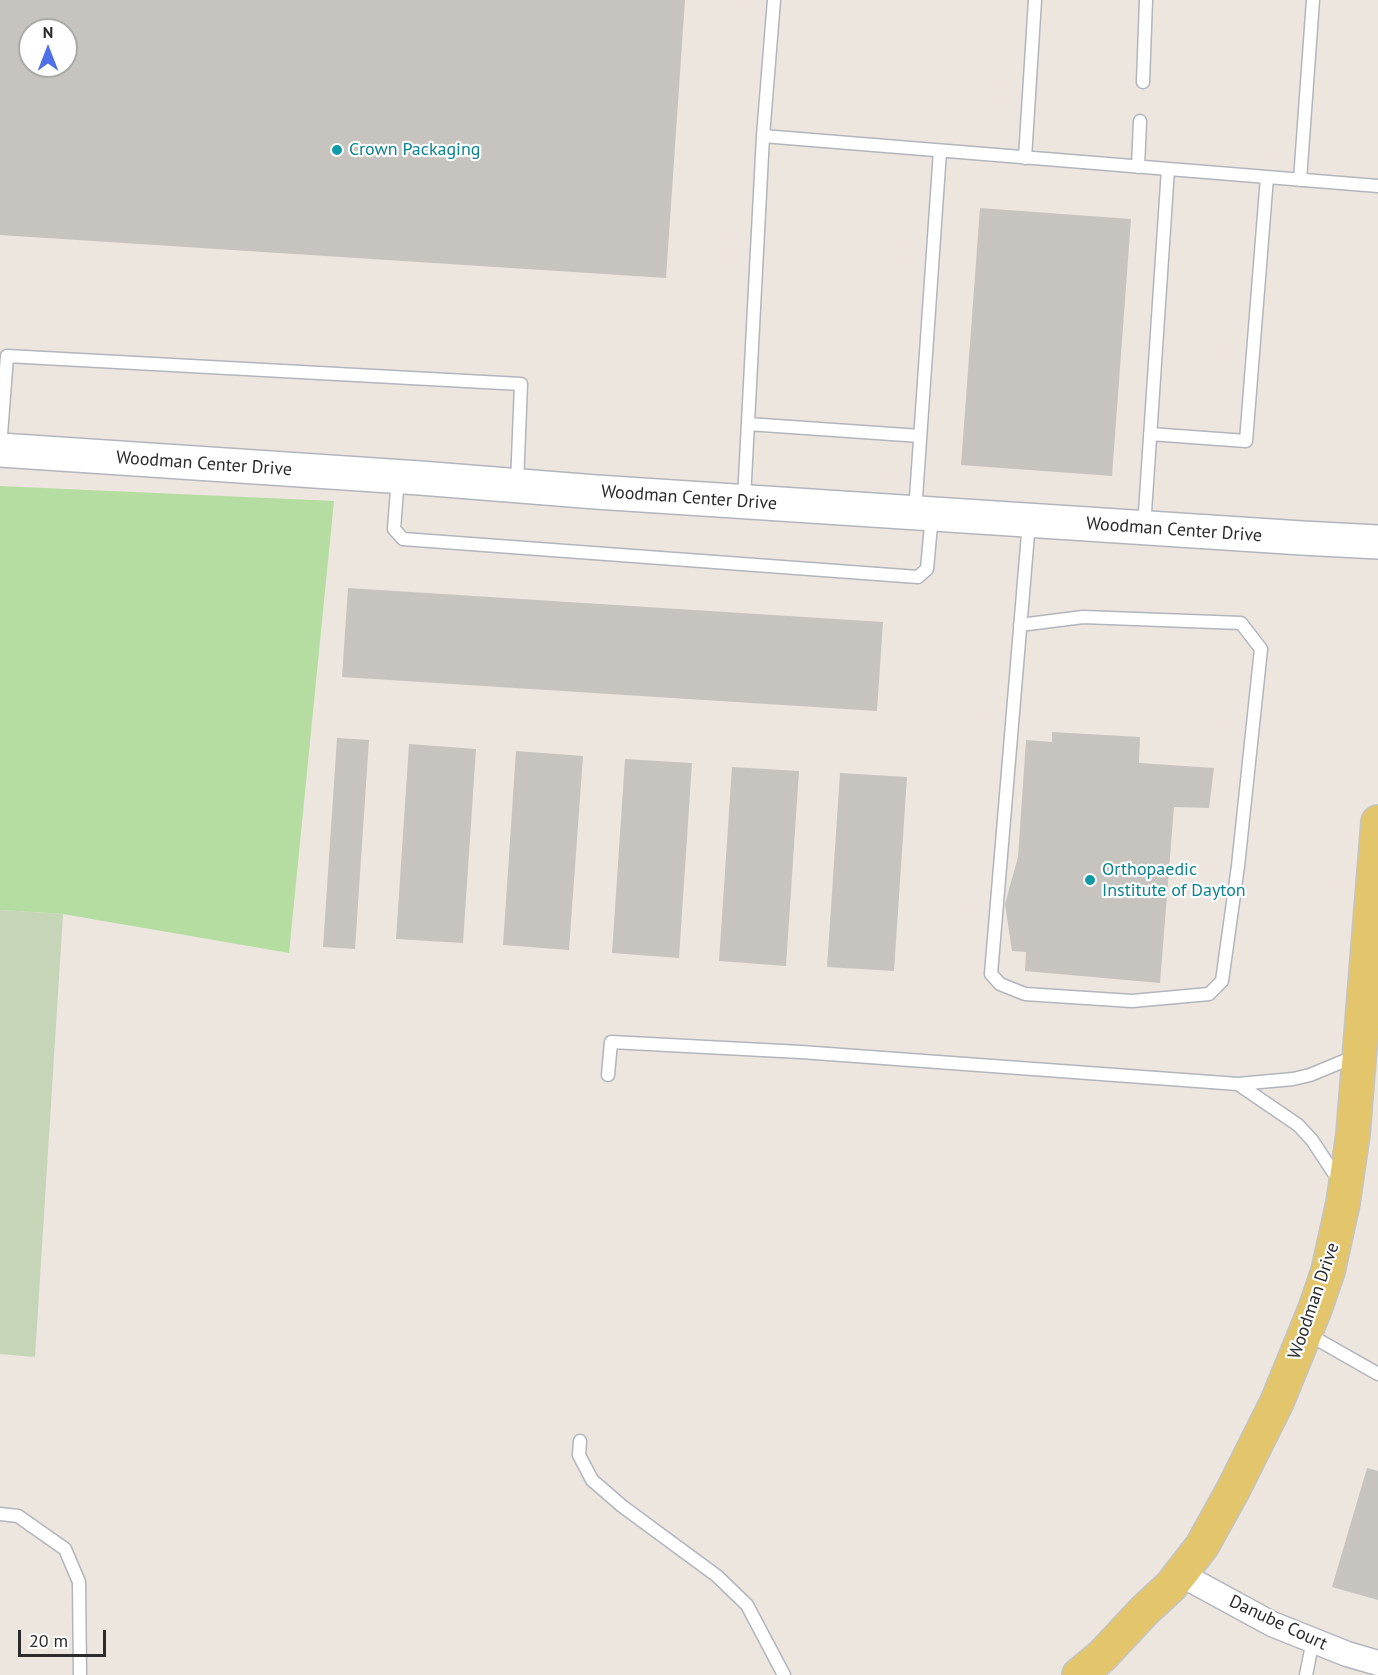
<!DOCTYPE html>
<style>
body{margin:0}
#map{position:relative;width:1378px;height:1675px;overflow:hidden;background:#ece6df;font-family:"PT Sans",sans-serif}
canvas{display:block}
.north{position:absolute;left:18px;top:18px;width:60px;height:60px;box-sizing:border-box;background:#fff;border:2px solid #aaa;border-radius:50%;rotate:0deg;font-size:16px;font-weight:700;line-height:24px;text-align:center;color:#2b2b2b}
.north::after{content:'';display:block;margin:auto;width:21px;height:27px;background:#4f6fe8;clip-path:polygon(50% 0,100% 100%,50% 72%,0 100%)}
.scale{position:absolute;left:18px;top:1630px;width:88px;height:27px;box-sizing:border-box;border:3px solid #2b2b2b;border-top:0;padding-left:8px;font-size:18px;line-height:21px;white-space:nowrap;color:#2b2b2b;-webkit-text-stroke:4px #fff;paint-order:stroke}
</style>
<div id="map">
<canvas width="1378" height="1675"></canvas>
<div class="north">N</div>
<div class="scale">20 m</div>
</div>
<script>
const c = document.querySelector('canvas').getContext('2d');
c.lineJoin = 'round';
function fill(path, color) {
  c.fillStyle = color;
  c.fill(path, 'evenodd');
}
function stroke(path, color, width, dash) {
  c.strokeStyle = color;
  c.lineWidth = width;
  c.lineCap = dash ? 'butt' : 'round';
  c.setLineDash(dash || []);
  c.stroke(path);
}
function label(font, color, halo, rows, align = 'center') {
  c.font = font + ' "PT Sans",sans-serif';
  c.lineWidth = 4.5;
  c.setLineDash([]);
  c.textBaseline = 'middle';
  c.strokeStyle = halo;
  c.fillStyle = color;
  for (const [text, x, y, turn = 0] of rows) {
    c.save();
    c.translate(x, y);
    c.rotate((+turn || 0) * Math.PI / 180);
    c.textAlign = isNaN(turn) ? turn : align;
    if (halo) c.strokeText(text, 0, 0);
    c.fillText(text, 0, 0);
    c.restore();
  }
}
const green = new Path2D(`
 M0,486L334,501L289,953L63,914L0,910Z`);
const cemetery = new Path2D(`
 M0,910L63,914L35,1357L0,1354Z`);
const building = new Path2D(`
 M0,0H685L666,278L0,235ZM30,30H66V66H30Z
 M980,208L1131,219L1112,476L961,465Z
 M348,588L883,622L877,711L342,677Z
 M1052,732L1140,737L1139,763L1214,768L1209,808L1174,807L1160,983L1025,971L1026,952L1012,951L1005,904L1018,857L1026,740L1052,742Z
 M337,738L369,740L355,949L323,947Z
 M409,744L476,749L463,943L396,939Z
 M516,751L583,756L569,950L503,945Z
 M625,759L692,763L679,958L612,953Z
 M732,767L799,771L786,966L719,961Z
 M840,773L907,777L894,971L827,967Z
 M1367,1468L1378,1471V1600L1332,1587Z`);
const lane = new Path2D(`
 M1143,82L1146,0
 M763,136L774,0
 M1025,158L1035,0
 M1138,167L1140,121
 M1300,180L1313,0
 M748,424L920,436
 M1150,434L1246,441L1267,177
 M0,448L7,356L521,384L517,484
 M398,477L394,529L403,539L918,577L927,569L932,514
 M744,499L763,136L1378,186
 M915,512L940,151
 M1144,527L1168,169
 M1020,625L1083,617L1241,623L1261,649L1238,866L1222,981L1209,994L1132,1001L1025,994L1000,984L991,974L1029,522
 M608,1075L611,1042L801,1052L1238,1084L1293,1079L1310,1075L1356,1056
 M1238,1084L1298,1125L1312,1140L1339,1181
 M1306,1333L1378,1374
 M580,1441L579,1455L592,1480L622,1506L717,1576L747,1605L784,1675
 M0,1514L18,1516L65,1549L79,1582L80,1675
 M1306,1675L1313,1640`);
const street = new Path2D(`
 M1182,1575L1272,1624L1347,1654L1378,1663`);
const secondary = new Path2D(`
 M0,450L420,478L596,492L1302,538L1378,542`);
const primary = new Path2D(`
 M1079,1675L1102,1656L1145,1610L1171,1586L1202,1546L1233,1490L1277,1402L1315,1309L1328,1271L1343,1203L1353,1134L1378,822`);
const markers = [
 [337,150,6,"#0f9aa8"],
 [1090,880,6,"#0f9aa8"]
];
const cultureNames = [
 ["Crown Packaging",349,150],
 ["Orthopaedic",1102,870],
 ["Institute of Dayton",1102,891]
];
const streetNames = [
 ["Woodman Center Drive",204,464,4],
 ["Woodman Center Drive",689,498,4],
 ["Woodman Center Drive",1174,530,4],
 ["Woodman Drive",1314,1301,-71],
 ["Danube Court",1278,1623,25]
];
fill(green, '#b6dda1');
fill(cemetery, '#c6d4b8');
fill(building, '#c7c3be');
stroke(lane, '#b2b5bd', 15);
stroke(street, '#b2b5bd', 27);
stroke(secondary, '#b2b5bd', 36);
stroke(primary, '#c4c4c4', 36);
stroke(lane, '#fff', 12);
stroke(street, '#fff', 24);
stroke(secondary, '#fff', 33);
stroke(primary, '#e3c56c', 33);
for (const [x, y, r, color] of markers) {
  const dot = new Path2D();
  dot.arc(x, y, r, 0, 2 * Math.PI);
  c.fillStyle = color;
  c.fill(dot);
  stroke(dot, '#fff', 2);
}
label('18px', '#0d838f', '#fff', cultureNames, 'left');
label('18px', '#2b2b2b', '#fff', streetNames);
</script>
